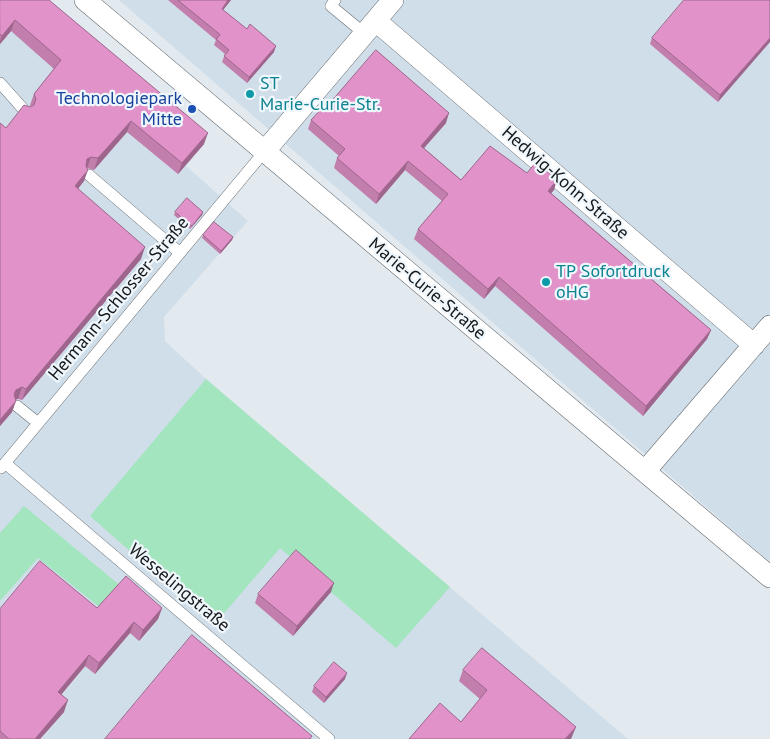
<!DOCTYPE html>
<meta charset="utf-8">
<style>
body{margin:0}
canvas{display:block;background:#e2e9ef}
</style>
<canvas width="770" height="739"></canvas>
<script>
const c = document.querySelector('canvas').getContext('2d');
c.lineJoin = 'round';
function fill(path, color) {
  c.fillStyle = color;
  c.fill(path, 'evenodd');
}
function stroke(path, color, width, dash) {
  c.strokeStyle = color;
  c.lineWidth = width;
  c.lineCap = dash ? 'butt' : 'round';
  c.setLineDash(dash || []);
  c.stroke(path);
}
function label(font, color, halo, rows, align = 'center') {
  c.font = font + ' "PT Sans",sans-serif';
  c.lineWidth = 4.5;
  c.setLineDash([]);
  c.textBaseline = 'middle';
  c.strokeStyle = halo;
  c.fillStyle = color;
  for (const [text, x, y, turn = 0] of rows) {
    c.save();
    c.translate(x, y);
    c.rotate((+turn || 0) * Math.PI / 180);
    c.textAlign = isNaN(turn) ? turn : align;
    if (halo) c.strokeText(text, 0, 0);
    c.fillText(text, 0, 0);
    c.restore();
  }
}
const built = new Path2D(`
 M0,0H32L204,144L186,166L248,221L164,317L165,341L206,379L628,739H0Z
 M119,0H770V562Z`);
const green = new Path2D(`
 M206,379L450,587L396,648L280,548L214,625L90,516Z
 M24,506L122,587L102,609L38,558L0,601V533Z`);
const lane = new Path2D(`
 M335,0L331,6L365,34
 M0,83L25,111
 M89,175L180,253
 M17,406L38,423
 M5,463L329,739
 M1,468L264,152`);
const street = new Path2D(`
 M85,0L770,577
 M376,21L754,345
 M264,152L393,0
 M646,470L770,326`);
const wall = new Path2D(`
 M0,0L204,144L178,174L127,132L94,170L87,168L84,181L78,189L141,259L22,400L18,399H16L12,412L0,426V123L6,128L31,107L30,105L34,94L54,69L11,31L0,44Z
 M168,0H231L223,10L274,52L247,83L222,62L225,54L214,45L216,40Z
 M770,0L718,102L650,44L652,38Z
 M326,107L446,123L424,148L461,180L527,173L554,190L551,193L711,330L707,339L643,416L495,286L484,299L414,239L418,229L442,201L405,170L376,204L334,168L337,158L339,156L308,129L311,120Z
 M175,212H203L202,215L190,229L174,215Z
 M203,235L233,237L232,240L220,254L202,238Z
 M331,592L293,636L255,603L258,594Z
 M162,608L158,619L139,641L130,633L95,674L85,666L61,695L64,712L40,739H0V609Z
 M463,670L576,727L461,722L480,699L459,681Z
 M345,679L324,703L312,692L314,686Z`);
const shadedWall = new Path2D(`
 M228,0H231L223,10L222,9L225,4Z
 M15,20L11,31L0,44V41L2,36Z
 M770,38V42L718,102L720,95Z
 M276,46L274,52L247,83L249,77Z
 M449,113L446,123L417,156L421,146Z
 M131,121L127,132L94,170L98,158Z
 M208,133L204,144L178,174L182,163Z
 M91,157L87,168L83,171L87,159Z
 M408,161L405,170L376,204L379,194Z
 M88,170L84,181L71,197L75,186Z
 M557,180L554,190L545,200L548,191Z
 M203,212L202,215L190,229L192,226Z
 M233,237L232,240L220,254L221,251Z
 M145,247L141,259L22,400L26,389Z
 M499,277L495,286L484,299L488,289Z
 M711,330L707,339L643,416L646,406Z
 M22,387L18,399L12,401L16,390Z
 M16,401L12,412L0,426V420Z
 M334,583L331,592L293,636L297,626Z
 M162,608L158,619L139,641L143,630Z
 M134,622L130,633L95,674L99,663Z
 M89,655L85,666L54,703L58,692Z
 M347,673L345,679L324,703L326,697Z
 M68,700L64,712L40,739H35Z
 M576,727L571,739H565Z`);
const building = new Path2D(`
 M0,0H49L208,133L182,163L131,121L98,158L91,157L87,159L86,166L88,170L75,186L145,247L26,389L22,387L16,390L14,394L16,401L0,420V123L6,128L24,105L30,107L34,105L36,99L34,94L61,60L15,20L2,36L0,34Z
 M178,0H228L222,9L247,29L250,24L276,46L249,77L224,56L229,50L216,39L220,35Z
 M684,0H770V38L720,95L652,38Z
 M376,50L449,113L421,146L461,180L490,146L527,173L536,162L557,180L548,191L711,330L646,406L499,277L488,289L418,229L448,194L408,161L379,194L337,158L345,149L311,120L324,106L326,107Z
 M187,198L203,212L192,226L175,212Z
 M214,222L233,237L221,251L203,235Z
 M296,550L334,583L297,626L258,594Z
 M40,561L97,608L126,576L162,608L143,630L134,622L99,663L89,655L58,692L68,700L35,739H9L0,731V609Z
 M192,635L312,736L310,739H105Z
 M482,648L576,727L565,739H409L440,703L461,722L487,690L463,670Z
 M334,662L347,673L326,697L314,686Z`);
const markers = [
 [250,94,5,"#0f9aa8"],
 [192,109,5,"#1a4fb4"],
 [546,282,5,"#0f9aa8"]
];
const cultureNames = [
 ["ST",260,84],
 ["Marie-Curie-Str.",260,105],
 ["TP Sofortdruck",556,272],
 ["oHG",556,293]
];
const transitNames = [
 ["Technologiepark",182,99],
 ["Mitte",182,120]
];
const streetNames = [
 ["Hedwig-Kohn-Straße",565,183,41],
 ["Marie-Curie-Straße",427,289,40],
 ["Hermann-Schlosser-Straße",119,299,-50],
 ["Wesselingstraße",179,588,40]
];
fill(built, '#d0dee9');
fill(green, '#a3e5bf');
stroke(lane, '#676d72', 12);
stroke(street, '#676d72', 22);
stroke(lane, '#fff', 11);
stroke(street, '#fff', 21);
fill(wall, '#c27ead');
fill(shadedWall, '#9e668d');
fill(building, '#e192c9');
stroke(building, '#9e668d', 1);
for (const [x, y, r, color] of markers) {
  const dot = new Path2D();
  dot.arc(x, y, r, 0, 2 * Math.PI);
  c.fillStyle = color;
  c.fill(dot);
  stroke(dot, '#eff7fd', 2);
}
label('18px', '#0d838f', '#eff7fd', cultureNames, 'left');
label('18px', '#164399', '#eff7fd', transitNames, 'right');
label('18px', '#15181a', '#eff7fd', streetNames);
</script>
